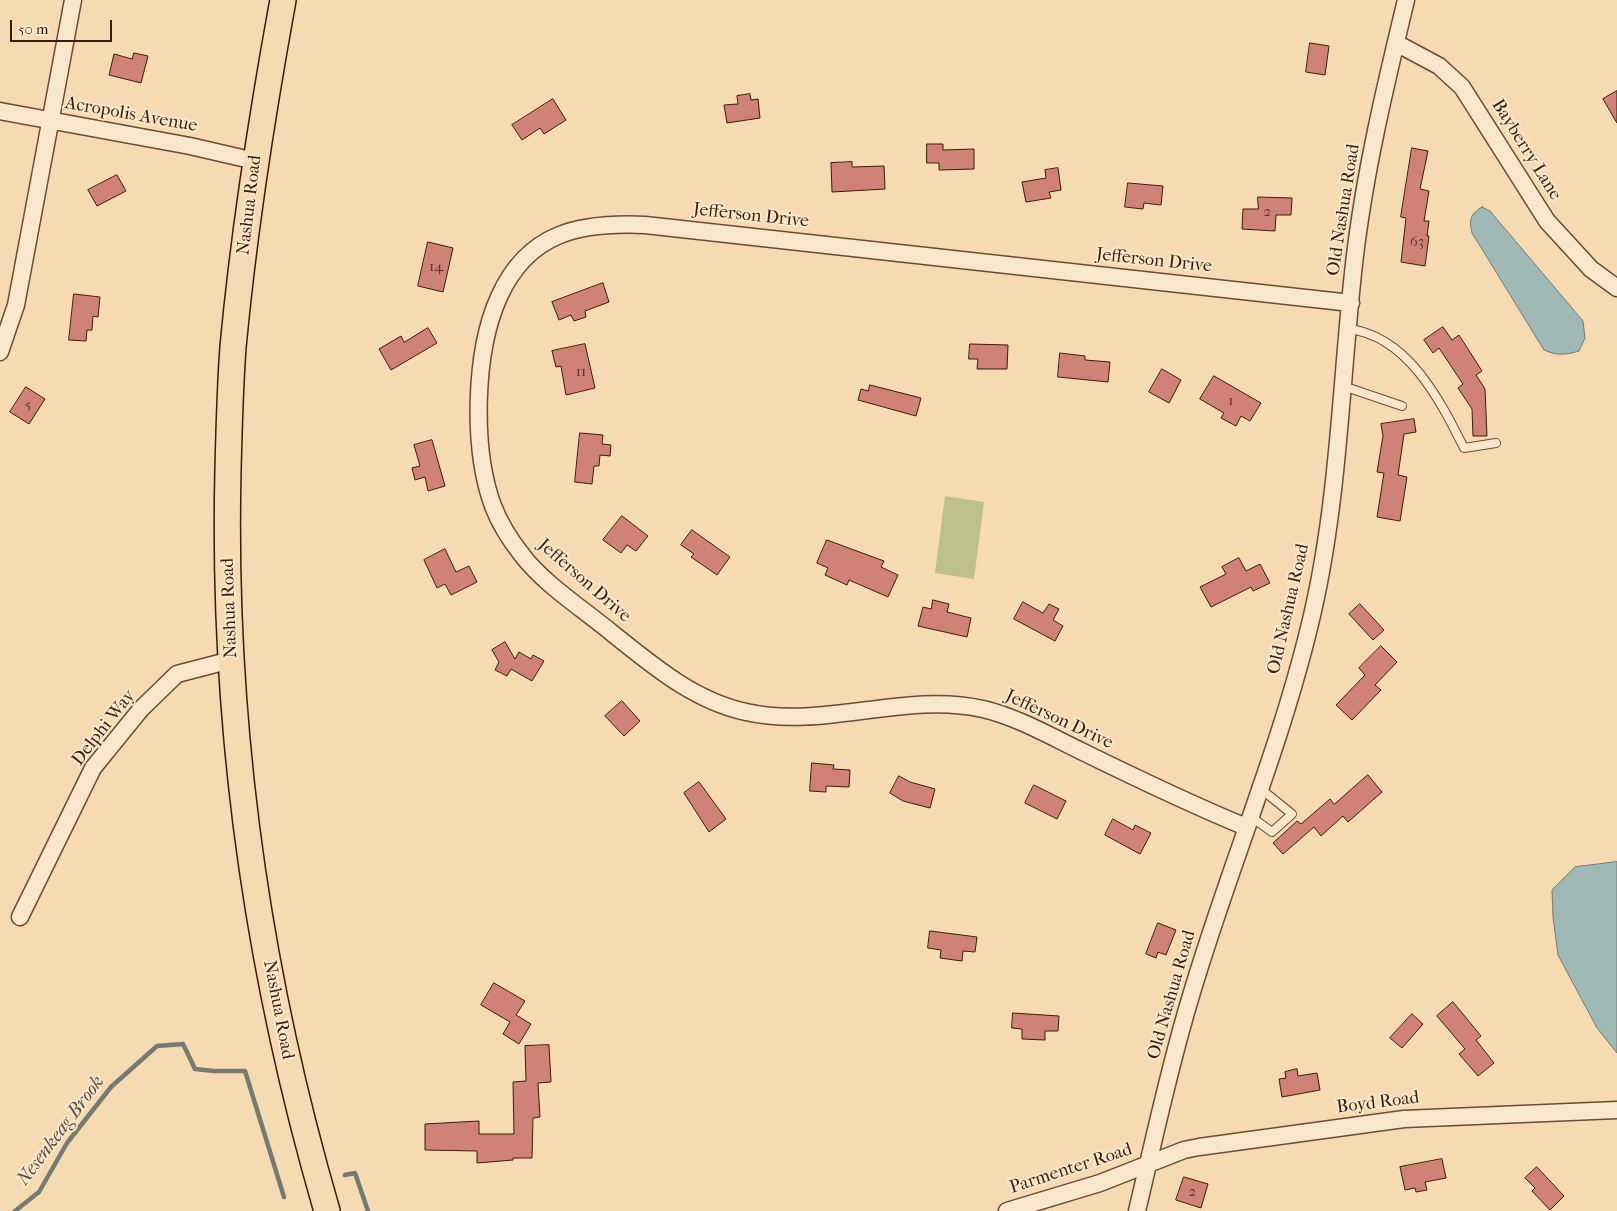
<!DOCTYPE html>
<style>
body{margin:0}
#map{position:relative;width:1617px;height:1211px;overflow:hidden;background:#f6dab1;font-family:"IM FELL French Canon",serif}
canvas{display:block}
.scale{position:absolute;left:10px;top:20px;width:102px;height:22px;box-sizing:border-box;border:2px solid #3a1c09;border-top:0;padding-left:6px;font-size:15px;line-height:18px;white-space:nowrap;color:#3a1c09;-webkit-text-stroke:4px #f9e7cc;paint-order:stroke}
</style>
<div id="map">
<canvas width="1617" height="1211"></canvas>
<div class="scale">50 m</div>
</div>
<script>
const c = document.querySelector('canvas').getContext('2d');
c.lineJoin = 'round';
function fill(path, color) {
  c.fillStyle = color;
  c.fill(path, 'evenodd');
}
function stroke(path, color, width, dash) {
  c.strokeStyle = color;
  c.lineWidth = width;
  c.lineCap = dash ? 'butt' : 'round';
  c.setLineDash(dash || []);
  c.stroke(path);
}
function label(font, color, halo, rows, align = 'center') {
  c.font = font + ' "IM FELL French Canon",serif';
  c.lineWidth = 4;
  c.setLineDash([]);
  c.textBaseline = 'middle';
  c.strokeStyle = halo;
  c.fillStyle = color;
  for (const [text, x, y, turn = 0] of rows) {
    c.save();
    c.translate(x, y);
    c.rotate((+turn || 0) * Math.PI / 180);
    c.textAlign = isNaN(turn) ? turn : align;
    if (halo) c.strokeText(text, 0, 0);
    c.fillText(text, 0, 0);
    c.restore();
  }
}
const green = new Path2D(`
 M945,496L984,502L974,579L935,573Z`);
const water = new Path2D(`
 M1482,207L1490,211L1583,321L1585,338L1579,351C1566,355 1557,356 1544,350L1472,233C1469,220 1470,214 1482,207Z
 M1617,862V1053L1597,1028L1558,955L1553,917L1552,890L1575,867Z`);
const stream = new Path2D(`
 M345,1175L355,1173L368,1211
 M15,1211L39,1192L67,1143L111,1087L157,1046L183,1044L195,1069L214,1071H245L284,1197`);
const building = new Path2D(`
 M1310,43L1329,46L1325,75L1306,72Z
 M134,53L148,56L141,83L109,75L114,54L132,59Z
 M1617,91V123L1603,99Z
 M750,94L751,100L758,99L760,118L727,123L724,105L738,104L737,96Z
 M553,99L566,120L544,134L540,128L522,140L512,125Z
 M927,144H943V150L974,149V169L939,170V163H927Z
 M1412,148L1428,151L1420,189L1429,191L1424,221H1429L1427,236H1429L1425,266L1401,262L1406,218L1401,217Z
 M852,162V167L884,166L885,189L832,192L831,163Z
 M1058,168L1061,190L1049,192L1051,198L1026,202L1022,182L1046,178L1045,170Z
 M117,175L126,191L97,206L88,190Z
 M1128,183L1163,186L1161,205L1144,203L1143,209L1125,207Z
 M1258,197L1292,198L1291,215H1276L1275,231L1242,229L1243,209H1258Z
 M428,242L453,248L443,292L418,286Z
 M603,283L609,302L585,311L586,317L574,321L571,315L559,320L552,302Z
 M74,294L100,297L98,317L93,316L92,330H87L86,341L69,340Z
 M1443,327L1452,340L1459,335L1482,371L1476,375L1485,389L1487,436H1473L1472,409L1458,388L1463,384L1439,348L1433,353L1424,340Z
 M428,328L437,343L391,370L379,349L401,336L404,342Z
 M585,344L595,388L566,395L561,366L556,367L552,351Z
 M970,344L1008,345L1007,369H977L978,359H969Z
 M1060,353L1085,356V360L1110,362L1108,382L1058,377Z
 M1162,369L1181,380L1169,403L1149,392Z
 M1214,376L1261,403L1250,421L1241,416L1236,426L1221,418L1224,413L1200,399Z
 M870,385L921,398L916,416L858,400L861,389L868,391Z
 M26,387L45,399L29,424L10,412Z
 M1414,419L1416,432L1404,434L1398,475L1407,477L1400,521L1377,517L1384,473L1377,472L1383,436L1381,424Z
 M580,433L603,435L602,444L611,445L610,456L600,455L599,466H594L592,484L575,482Z
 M432,440L445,486L428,491L425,477L415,480L412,468L420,466L414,445Z
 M622,516L648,536L636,551L627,545L621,553L603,540Z
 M692,530L730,557L717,575L691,557L694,554L681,545Z
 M827,540L884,561L881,567L898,575L888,597L849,580L847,585L825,575L828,568L817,563Z
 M445,549L456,572L469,566L477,582L451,595L445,584L437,588L424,560Z
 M1239,558L1246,571L1260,564L1270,583L1253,591L1251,587L1211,607L1200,587L1226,574L1222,567Z
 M933,600L949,604L947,612L971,618L967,637L918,626L923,607L931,609Z
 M1023,602L1043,613L1049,604L1059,609L1053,620L1063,626L1055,641L1014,619Z
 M1360,604L1384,630L1373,640L1349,614Z
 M505,642L515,659L519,652L531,659L533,655L544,661L532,681L511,669L507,676L495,670L499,662L492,650Z
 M1381,646L1397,662L1375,685L1381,690L1352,720L1336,705L1365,675L1359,668Z
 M622,701L640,721L624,736L605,716Z
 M812,763L834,765L833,769L850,770L849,787L826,786V792L810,791Z
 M1368,775L1382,792L1348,822L1343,816L1321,836L1314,827L1283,854L1273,843L1297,821L1301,824L1330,799L1334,804Z
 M899,776L910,782L935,789L930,808L903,801L890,793Z
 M699,782L726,819L709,832L684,793Z
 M1034,785L1066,801L1057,819L1025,803Z
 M1113,819L1133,830L1135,825L1151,833L1140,854L1105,835Z
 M1158,923L1176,930L1166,955L1158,952L1156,958L1146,954Z
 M930,931L977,937L975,952L963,951L962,961L940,958L941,950L928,948Z
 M494,983L525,1001L516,1015L531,1024L519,1044L503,1034L510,1022L481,1005Z
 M1453,1002L1481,1036L1476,1040L1494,1063L1478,1076L1459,1054L1465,1049L1437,1016Z
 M1013,1013L1059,1016L1058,1031H1045V1040L1022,1039V1029L1012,1028Z
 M1412,1014L1423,1024L1402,1048L1390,1038Z
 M549,1045L551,1082L538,1083L540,1117L533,1118L532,1158H513V1160L477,1163V1151L425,1150V1124L479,1121V1134H514L513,1082L526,1081L525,1046Z
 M1297,1069L1298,1076L1317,1073L1320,1090L1282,1097L1279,1079L1286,1078L1285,1072Z
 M1442,1159L1446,1178L1425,1182L1427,1190L1416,1192L1415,1188L1405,1190L1400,1167Z
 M1537,1167L1564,1196L1550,1210L1532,1191L1535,1188L1525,1178Z
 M1184,1177L1208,1184L1201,1208L1176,1200Z`);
const service = new Path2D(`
 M1348,329C1407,335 1440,400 1464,448L1496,443
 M1343,386L1402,406
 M1250,816L1272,832L1292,814L1261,789`);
const minor = new Path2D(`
 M1396,43L1439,66L1462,87L1547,221L1591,269L1617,288
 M0,111L190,146L255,161
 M0,352L16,305L73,0
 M1246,827C1190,804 1136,778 1081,751C1050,736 1017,717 983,709C905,691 824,730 746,712C694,701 652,665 612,633C583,609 544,584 522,555C510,540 500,524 493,506C472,449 474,352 499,297C528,232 580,222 645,225L1351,303
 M20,917L93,768L141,709L177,674L231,660
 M1007,1211L1100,1183L1184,1150L1199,1147L1404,1119L1617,1110
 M1137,1211C1154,1140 1169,1068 1190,999C1228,869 1283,743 1313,611C1339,497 1341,379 1354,264C1364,175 1385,87 1406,0`);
const primary = new Path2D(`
 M283,0C262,115 244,230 233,347C230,388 229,429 228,470C222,720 257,971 327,1211`);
const numberNames = [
 ["2",1267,212],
 ["63",1417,242],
 ["14",436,267],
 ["11",581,372],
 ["1",1231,401],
 ["5",28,405],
 ["2",1192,1192]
];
const streetNames = [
 ["Acropolis Avenue",131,115,10],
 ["Bayberry Lane",1526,150,58],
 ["Nashua Road",250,205,-83],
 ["Old Nashua Road",1344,210,-81],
 ["Jefferson Drive",751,216,6],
 ["Jefferson Drive",1154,261,6],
 ["Jefferson Drive",584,581,41],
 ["Nashua Road",230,608,-92],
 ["Old Nashua Road",1289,609,-77],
 ["Jefferson Drive",1059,720,25],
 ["Delphi Way",104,728,-52],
 ["Old Nashua Road",1172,995,-74],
 ["Nashua Road",278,1010,79],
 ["Boyd Road",1378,1103,-7],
 ["Parmenter Road",1071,1169,-18]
];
const waterNames = [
 ["Nesenkeag Brook",61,1131,-53]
];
fill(green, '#bdc08b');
fill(water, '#a0b8b6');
stroke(water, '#777a71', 1);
stroke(stream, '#777a71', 4.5);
fill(building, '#d18277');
stroke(building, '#3a1c09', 1);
stroke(service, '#694c33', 10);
stroke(minor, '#694c33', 19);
stroke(primary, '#3a1c09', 28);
stroke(service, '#f9e7cc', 8);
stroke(minor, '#f9e7cc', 16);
stroke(primary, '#f6dab1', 25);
label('15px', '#603624', null, numberNames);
label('18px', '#3a1c09', '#f9e7cc', streetNames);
label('italic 19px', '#594b3d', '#f9e7cc', waterNames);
</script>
